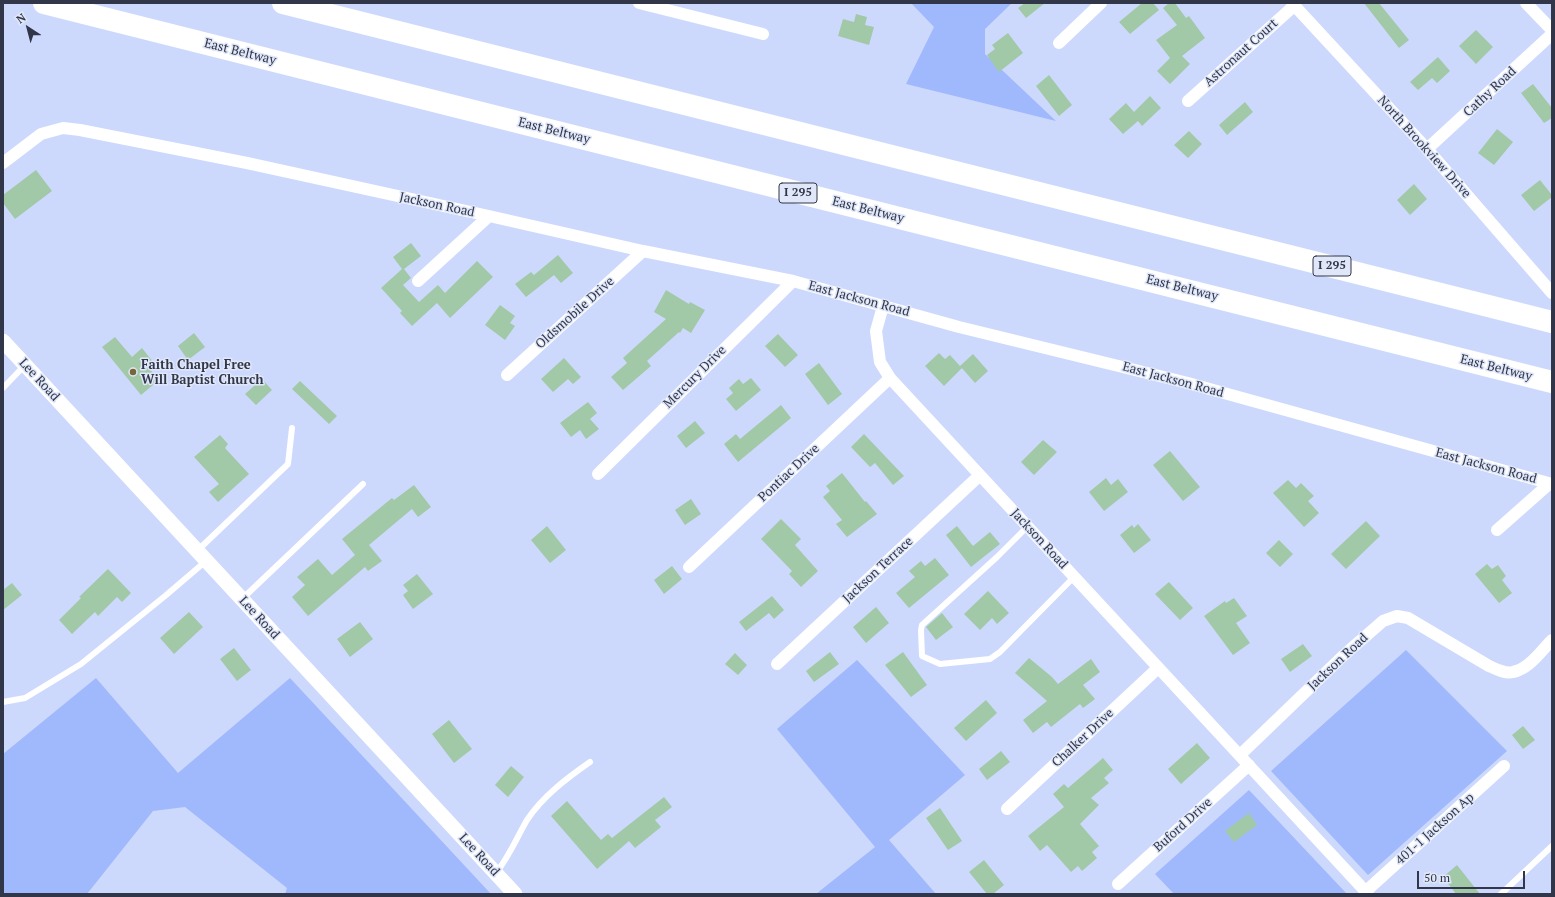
<!DOCTYPE html>
<style>
body{margin:0}
#map{position:relative;width:1555px;height:897px;overflow:hidden;background:#ccd9fd;font-family:"PT Serif",serif}
canvas{display:block}
.frame{position:absolute;inset:0;border:4px solid #313749;pointer-events:none}
.north{position:absolute;left:8px;top:8px;width:40px;height:40px;-webkit-text-stroke:3px #e0e7f9;paint-order:stroke;rotate:324deg;font-size:11px;font-weight:700;line-height:16px;text-align:center;color:#313749}
.north::after{content:'';display:block;margin:auto;width:14px;height:18px;background:#313749;clip-path:polygon(50% 0,100% 100%,50% 72%,0 100%)}
.scale{position:absolute;left:1417px;top:871px;width:108px;height:18px;box-sizing:border-box;border:2px solid #313749;border-top:0;padding-left:5px;font-size:12px;line-height:14px;white-space:nowrap;color:#313749;-webkit-text-stroke:3px #e0e7f9;paint-order:stroke}
</style>
<div id="map">
<canvas width="1555" height="897"></canvas>
<div class="frame"></div>
<div class="north">N</div>
<div class="scale">50 m</div>
</div>
<script>
const c = document.querySelector('canvas').getContext('2d');
c.lineJoin = 'round';
function fill(path, color) {
  c.fillStyle = color;
  c.fill(path, 'evenodd');
}
function stroke(path, color, width, dash) {
  c.strokeStyle = color;
  c.lineWidth = width;
  c.lineCap = dash ? 'butt' : 'round';
  c.setLineDash(dash || []);
  c.stroke(path);
}
function label(font, color, halo, rows, align = 'center') {
  c.font = font + ' "PT Serif",serif';
  c.lineWidth = 3;
  c.setLineDash([]);
  c.textBaseline = 'middle';
  c.strokeStyle = halo;
  c.fillStyle = color;
  for (const [text, x, y, turn = 0] of rows) {
    c.save();
    c.translate(x, y);
    c.rotate((+turn || 0) * Math.PI / 180);
    c.textAlign = isNaN(turn) ? turn : align;
    if (halo) c.strokeText(text, 0, 0);
    c.fillText(text, 0, 0);
    c.restore();
  }
}
const green = new Path2D(`
 M911,3H1012L985,29V54L1056,121L906,84L934,27Z
 M1406,650L1507,751L1368,875L1271,771Z
 M857,660L965,775L889,840L936,894H816L875,847L777,729Z
 M96,678L178,773L290,678L491,894H285L287,888L185,807L153,811L87,894H3V754Z
 M1249,790L1347,894H1174L1155,874Z`);
const building = new Path2D(`
 M1025,3H1045L1026,18L1018,8Z
 M1142,3H1153L1159,10L1130,34L1119,22Z
 M1169,3H1175L1186,18L1189,16L1205,38L1182,56L1190,64L1170,84L1157,71L1170,58L1156,40L1177,25L1163,8Z
 M1364,3H1379L1409,40L1399,48Z
 M856,14L867,17L865,25L874,27L869,45L838,36L843,19L854,22Z
 M1476,30L1493,47L1476,64L1459,46Z
 M1008,33L1023,53L999,72L987,55L995,49L992,45Z
 M1438,57L1450,71L1437,83L1432,78L1418,90L1410,82Z
 M1049,75L1072,105L1059,116L1036,86Z
 M1533,84L1552,108V118L1544,123L1521,93Z
 M1150,96L1161,108L1142,126L1138,121L1123,134L1109,119L1126,103L1134,112Z
 M1245,102L1253,112L1227,135L1219,125Z
 M1497,129L1513,142L1494,165L1478,153Z
 M1189,131L1202,144L1188,158L1174,145Z
 M36,170L52,191L15,219L3,203V195Z
 M1540,180L1552,195V197L1534,211L1521,195Z
 M1414,184L1427,199L1410,215L1397,200Z
 M411,243L421,256L404,269L411,278L403,285L419,302L438,285L445,293L477,261L493,277L450,318L437,303L412,326L400,313L402,311L381,288L402,269L393,257Z
 M558,255L573,273L561,283L554,275L526,297L515,284L531,272L534,275Z
 M666,290L689,304L690,302L705,310L691,333L683,328L680,333L679,332L647,361L651,366L623,390L611,377L627,363L623,358L666,319L654,312Z
 M500,305L515,316L510,323L515,326L505,340L485,325Z
 M194,333L205,347L188,360L178,346Z
 M778,334L798,355L785,367L765,346Z
 M115,337L132,357L142,348L153,362L147,366L159,380L141,395L102,347Z
 M939,353L945,359L950,355L960,366L973,354L988,371L975,383L961,367L962,368L944,386L925,366Z
 M564,358L581,377L573,384L568,379L553,392L541,379Z
 M819,363L842,394L828,405L805,374Z
 M751,378L761,390L736,411L726,399L733,393L729,388L739,379L743,384Z
 M262,379L272,390L256,405L245,394Z
 M300,381L337,416L329,424L292,389Z
 M588,402L597,413L590,419L599,429L586,439L580,430L571,437L560,423Z
 M781,405L791,418L738,462L724,444L736,434L740,439Z
 M695,421L705,433L686,448L677,436Z
 M864,434L904,476L893,485L875,463L870,467L851,447Z
 M220,435L228,444L225,448L249,474L218,502L209,492L219,484L194,457Z
 M1043,440L1057,452L1034,475L1021,462Z
 M1170,451L1200,487L1183,501L1153,465Z
 M842,473L865,502L866,501L877,514L847,537L836,524L842,520L823,497L830,491L826,486Z
 M1106,478L1111,485L1118,479L1128,492L1104,511L1089,492Z
 M1288,480L1296,488L1301,483L1314,496L1308,501L1319,513L1304,527L1273,493Z
 M414,485L431,507L418,517L412,509L369,545L382,561L368,571L365,567L308,616L292,597L305,585L297,577L318,559L332,575L355,555L342,539L392,498L394,500Z
 M691,499L701,514L685,525L675,510Z
 M781,519L801,539L795,545L818,571L801,587L789,574L792,571L761,539Z
 M1366,521L1380,536L1346,569L1331,554Z
 M1138,524L1151,540L1134,553L1120,535L1132,525L1134,528Z
 M547,526L566,550L550,563L531,540Z
 M957,526L973,546L990,532L1000,544L971,567L946,535Z
 M1279,540L1293,554L1280,567L1266,553Z
 M935,558L949,575L909,608L896,593L915,577L909,571L921,561L925,566Z
 M1487,564L1492,569L1498,565L1506,576L1502,580L1512,593L1499,603L1475,574Z
 M672,566L682,579L664,594L654,580Z
 M108,569L131,593L122,602L117,597L98,616L95,612L72,634L59,620L81,598L79,597Z
 M417,574L433,594L413,609L403,595L408,591L403,585Z
 M1169,582L1193,608L1180,620L1155,594Z
 M12,583L22,595L3,610V590Z
 M988,591L1009,613L997,624L992,618L980,630L964,614Z
 M772,596L784,610L774,619L769,613L746,631L739,622Z
 M1234,598L1247,616L1236,623L1250,643L1233,655L1204,616L1225,601L1226,603Z
 M876,607L889,623L866,643L853,627Z
 M189,612L203,627L174,654L160,638Z
 M942,613L953,627L936,640L926,627Z
 M360,622L373,639L350,657L337,639Z
 M1303,644L1312,656L1290,672L1281,659Z
 M234,648L251,670L237,681L220,659Z
 M830,652L839,664L814,682L806,671Z
 M903,652L927,685L911,697L885,665Z
 M735,653L747,665L738,675L725,664Z
 M1029,658L1052,677L1058,684L1091,659L1100,672L1083,685L1095,699L1083,708L1080,704L1051,727L1047,722L1033,733L1023,720L1047,701L1015,673Z
 M986,700L997,713L966,741L954,728Z
 M449,720L472,749L454,763L432,734Z
 M1523,726L1535,740L1523,749L1512,735Z
 M1197,743L1210,758L1181,784L1168,769Z
 M1001,751L1010,762L987,780L979,769Z
 M1103,758L1113,770L1104,778L1109,783L1091,798L1099,805L1080,824L1099,846L1092,852L1097,858L1082,871L1078,866L1071,872L1047,845L1040,851L1028,836L1064,807L1053,794L1064,784L1068,788Z
 M511,766L524,777L508,797L495,785Z
 M664,797L672,807L655,820L661,827L635,848L629,841L597,869L551,816L567,801L601,840L608,834L612,838Z
 M940,808L962,841L948,850L926,818Z
 M1249,813L1257,825L1234,842L1225,831Z
 M984,860L1004,885L993,894H987L969,872Z
 M1457,865L1480,894H1456L1443,877Z`);
const service = new Path2D(`
 M3,388L25,365
 M1027,527L997,557L922,625L921,630L922,656L940,664L990,659L1000,652L1074,577
 M197,551L288,464L292,428
 M242,599L363,484
 M3,702L25,698L81,664L165,596L206,561
 M496,873C510,855 516,839 527,820C543,796 567,778 590,762
 M1501,894L1552,846`);
const minor = new Path2D(`
 M639,3L763,34
 M1292,3L1427,149L1552,293
 M1526,3L1552,30
 M1059,43L1101,3
 M1188,101L1295,5
 M1427,149L1552,34
 M3,163L41,134L63,128L80,130L247,163L489,216L643,251L793,281L959,327L1188,383L1552,484
 M418,281L489,216
 M883,306L876,331L880,362L890,378L1368,894
 M507,375L643,251
 M598,474L793,281
 M1497,530L1549,484
 M689,567L890,378
 M777,664L979,476
 M1240,755L1344,655L1383,621L1397,616L1408,618L1489,666C1496,669 1505,674 1513,672C1529,669 1541,651 1552,640
 M1007,809L1158,668
 M1118,884L1249,765
 M1365,892L1504,766`);
const tertiary = new Path2D(`
 M3,341L515,894`);
const motorway = new Path2D(`
 M44,3L1552,382
 M283,3L1552,322`);
const markers = [
 [133,372,4,"#796635"]
];
const shields = [
 [798,193,38],
 [1332,266,38]
];
const shieldNames = [
 ["I 295",798,193],
 ["I 295",1332,266]
];
const streetNames = [
 ["East Beltway",240,52,14],
 ["Astronaut Court",1241,53,-42],
 ["Cathy Road",1490,92,-43],
 ["East Beltway",554,131,14],
 ["North Brookview Drive",1424,147,48],
 ["Jackson Road",437,205,12],
 ["East Beltway",868,210,14],
 ["East Beltway",1182,288,14],
 ["East Jackson Road",859,299,15],
 ["Oldsmobile Drive",575,313,-42],
 ["East Beltway",1496,368,14],
 ["Mercury Drive",695,377,-45],
 ["Lee Road",39,380,47],
 ["East Jackson Road",1173,380,15],
 ["East Jackson Road",1486,466,15],
 ["Pontiac Drive",789,473,-43],
 ["Jackson Road",1039,539,47],
 ["Jackson Terrace",878,570,-43],
 ["Lee Road",259,618,47],
 ["Jackson Road",1338,662,-43],
 ["Chalker Drive",1083,738,-43],
 ["Buford Drive",1183,825,-42],
 ["401-1 Jackson Ap",1435,829,-42],
 ["Lee Road",479,855,47]
];
const poiNames = [
 ["Faith Chapel Free",141,365],
 ["Will Baptist Church",141,380]
];
fill(green, '#a0b9fc');
fill(building, '#a1c9a7');
stroke(service, '#fff', 6);
stroke(minor, '#fff', 12);
stroke(tertiary, '#fff', 15);
stroke(motorway, '#fff', 22);
for (const [x, y, r, color] of markers) {
  const dot = new Path2D();
  dot.arc(x, y, r, 0, 2 * Math.PI);
  c.fillStyle = color;
  c.fill(dot);
  stroke(dot, '#e0e7f9', 1.5);
}
for (const [x, y, w] of shields) {
  const box = new Path2D();
  box.roundRect(x - w / 2, y - 10, w, 20, 3);
  c.fillStyle = '#e0e7f9';
  c.fill(box);
  stroke(box, '#313749', 1);
}
label('bold 12px', '#313749', null, shieldNames);
label('13px', '#313749', '#e0e7f9', streetNames);
label('bold 13px', '#313749', '#e0e7f9', poiNames, 'left');
</script>
